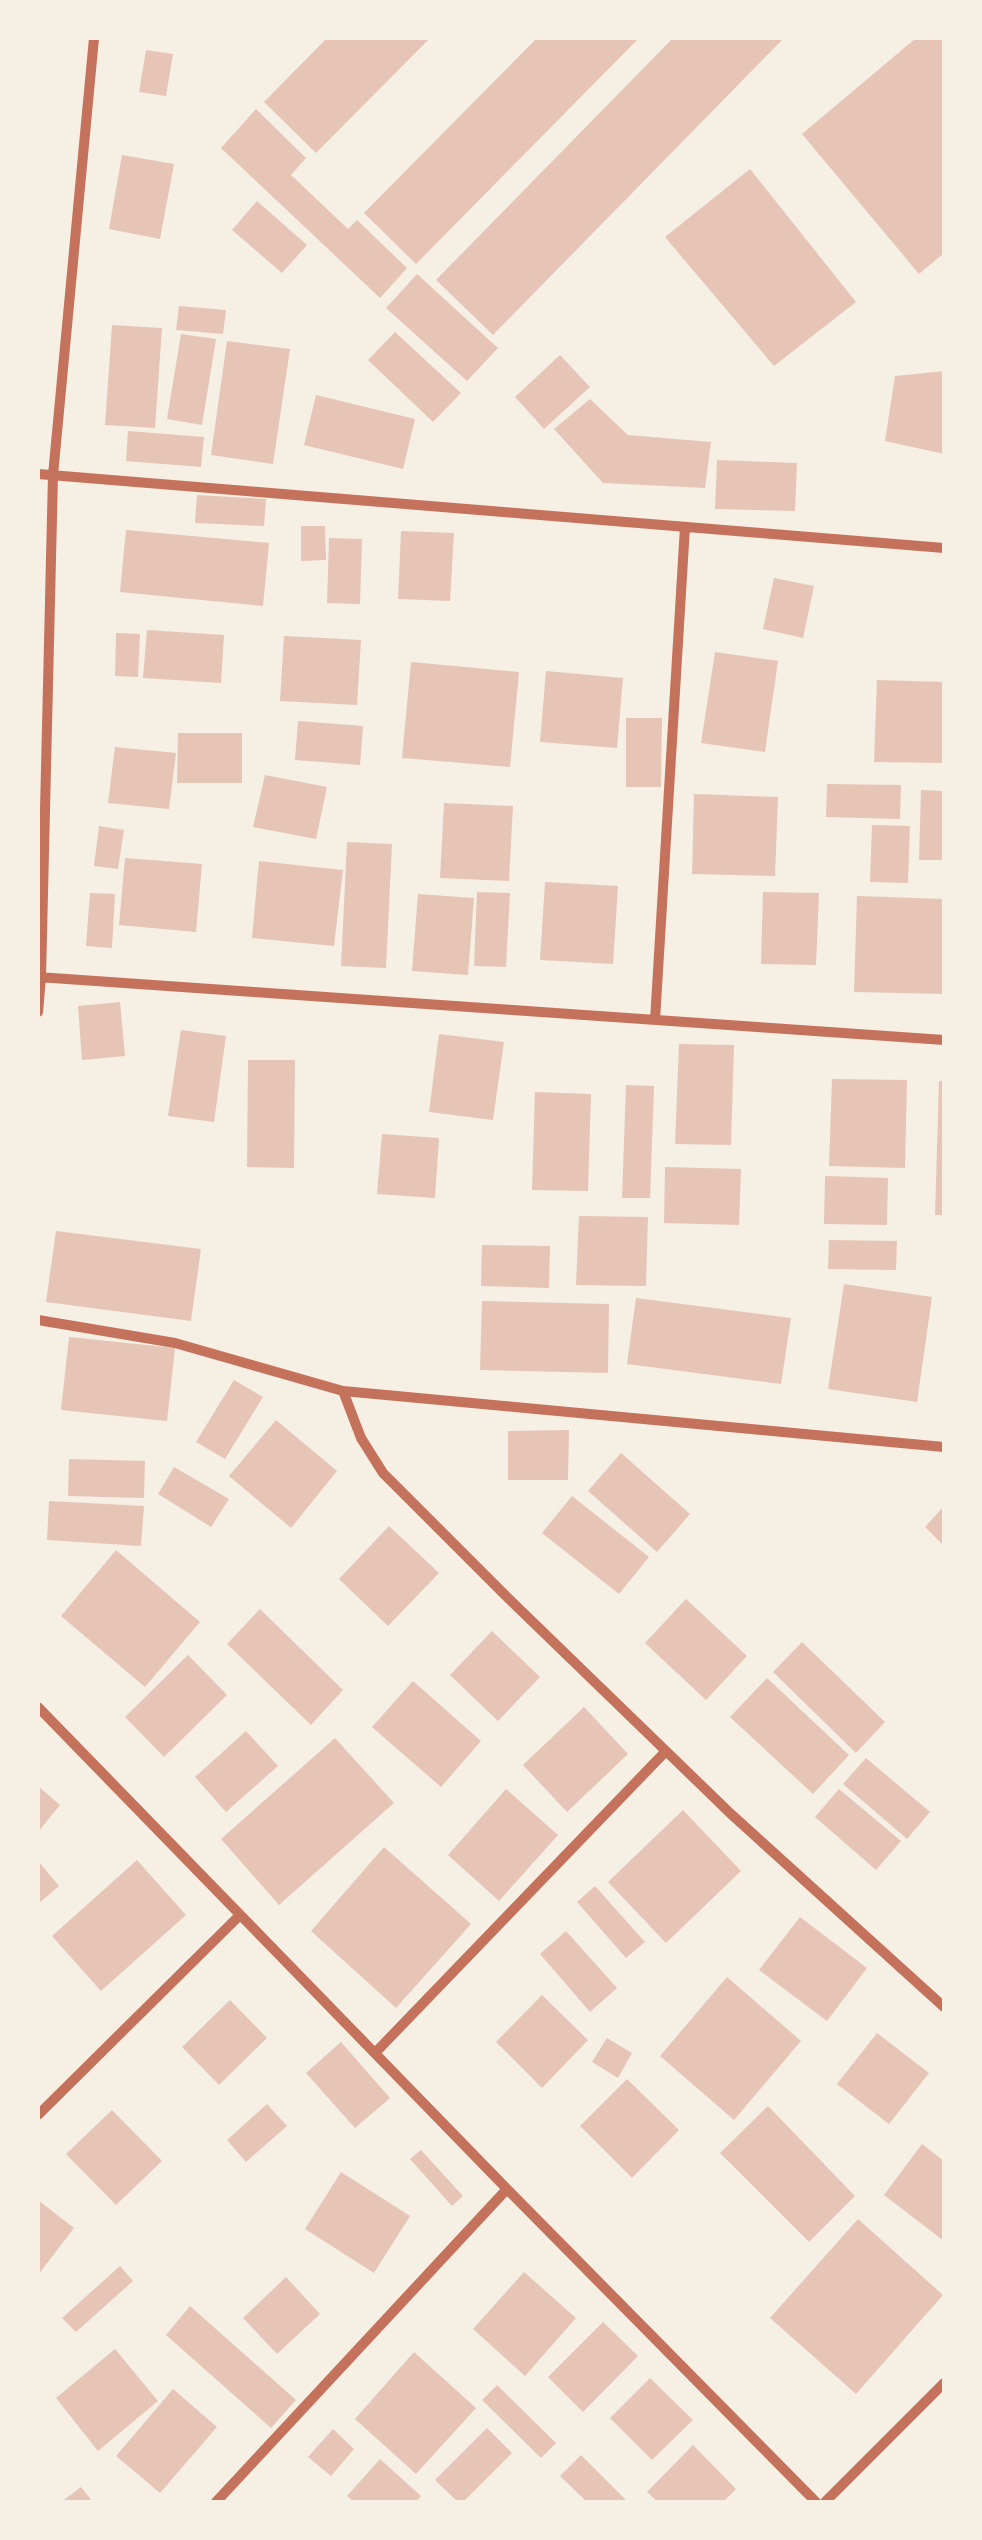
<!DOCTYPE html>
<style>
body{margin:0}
#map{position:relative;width:982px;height:2540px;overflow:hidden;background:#f6efe4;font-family:"Open Sans",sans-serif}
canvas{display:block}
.frame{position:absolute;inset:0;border:40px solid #f6efe4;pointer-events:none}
</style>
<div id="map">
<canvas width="982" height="2540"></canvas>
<div class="frame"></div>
</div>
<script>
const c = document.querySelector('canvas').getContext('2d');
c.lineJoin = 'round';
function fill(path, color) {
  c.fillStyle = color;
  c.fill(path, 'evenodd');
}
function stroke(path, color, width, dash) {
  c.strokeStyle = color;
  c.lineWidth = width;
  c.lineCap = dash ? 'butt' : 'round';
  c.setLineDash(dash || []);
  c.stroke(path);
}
const building = new Path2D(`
 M327,38H430L316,153L264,102Z
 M537,38H639L416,264L364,213Z
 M673,38H784L493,335L436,280Z
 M916,38H944V253L919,274L802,134Z
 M146,50L173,54L166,96L139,92Z
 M256,109L306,158L291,175L348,229L357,220L407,268L380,298L221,148Z
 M122,155L174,164L160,239L109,229Z
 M750,169L856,302L774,366L665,237Z
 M257,201L307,245L282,273L232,230Z
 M417,274L498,348L467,381L386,308Z
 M179,306L226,310L223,334L176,330Z
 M112,325L162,328L155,428L105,425Z
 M395,332L461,393L433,422L368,360Z
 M181,334L216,339L202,425L167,419Z
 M227,341L290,349L273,464L211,455Z
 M560,355L590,387L544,429L515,397Z
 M944,371V454L885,441L895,376Z
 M316,395L415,419L403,469L304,445Z
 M590,399L628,435L711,442L705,488L603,483L554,429Z
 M128,431L204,437L201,467L126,461Z
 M717,460L797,463L795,511L715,509Z
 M197,495L266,499L264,526L195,523Z
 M301,526H325L326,560L301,561Z
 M126,530L269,543L263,606L120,592Z
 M401,531L454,533L450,601L398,599Z
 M329,538L362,539L360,604L327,603Z
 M774,578L814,586L803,638L763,629Z
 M147,630L224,635L221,683L143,678Z
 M116,633L140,634L138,677L115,676Z
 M284,636L361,640L357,705L280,701Z
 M715,652L778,661L765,752L701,743Z
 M411,662L519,672L510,767L402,758Z
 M546,671L623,678L617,748L540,742Z
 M877,680L944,682V763L874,762Z
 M626,718H662L661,787H626Z
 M298,721L363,726L360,765L295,760Z
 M178,733H242V783H177Z
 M115,747L176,753L169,809L108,803Z
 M265,775L327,787L316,839L253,827Z
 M827,784L901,785L900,819L826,817Z
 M921,790L944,791V860H919Z
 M694,794L778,797L775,876L692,874Z
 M444,803L513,806L509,881L440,878Z
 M872,825L910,826L908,883L870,882Z
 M99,826L124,830L118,869L94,866Z
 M347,842L392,844L386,968L341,966Z
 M125,858L202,864L196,932L119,925Z
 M259,861L343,870L334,946L252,938Z
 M545,882L618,886L613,964L540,960Z
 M477,892L510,893L506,967L474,966Z
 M763,892L819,893L816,965L761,964Z
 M90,893L115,894L112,948L86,946Z
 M418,894L474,898L468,975L412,971Z
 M857,896L944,899V994L854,992Z
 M120,1002L125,1056L82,1060L78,1006Z
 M181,1030L226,1036L214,1122L168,1116Z
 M439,1034L504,1042L493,1120L429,1112Z
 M679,1044L734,1045L731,1145L675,1144Z
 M248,1060H295L294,1168L247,1167Z
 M832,1079L907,1080L905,1168L829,1166Z
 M939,1081H944V1215H935Z
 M626,1085L654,1086L650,1198H622Z
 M535,1092L591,1094L588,1191L532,1190Z
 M382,1134L439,1138L435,1198L377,1194Z
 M665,1167L741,1169L739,1225L664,1223Z
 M825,1176L888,1178L887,1225L824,1224Z
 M579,1216L648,1217L646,1286L576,1285Z
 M56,1231L201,1249L191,1321L46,1302Z
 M829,1240L897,1241L896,1270L828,1269Z
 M482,1245L550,1246L549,1288L481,1286Z
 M844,1284L932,1297L917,1402L828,1389Z
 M636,1298L791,1318L781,1384L627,1364Z
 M482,1301L609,1304L608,1373L480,1370Z
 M69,1337L175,1348L167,1421L61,1410Z
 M234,1380L263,1397L225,1459L196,1442Z
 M276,1420L337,1471L291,1528L229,1476Z
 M569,1430L568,1480H508V1431Z
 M621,1453L690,1514L657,1552L588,1491Z
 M69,1459L145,1461L144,1498L68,1496Z
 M174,1467L229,1499L211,1527L158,1494Z
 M572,1496L649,1557L619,1594L542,1533Z
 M49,1501L144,1506L141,1546L47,1540Z
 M944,1506V1546L925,1527Z
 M389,1526L439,1573L388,1626L339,1579Z
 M116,1550L200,1622L145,1687L61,1616Z
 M686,1599L747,1656L706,1700L645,1643Z
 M260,1609L343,1690L311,1725L227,1644Z
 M492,1631L540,1677L498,1721L450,1675Z
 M802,1642L885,1722L856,1753L773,1672Z
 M188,1655L227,1695L164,1757L125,1717Z
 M767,1678L849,1755L813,1794L730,1717Z
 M413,1681L481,1741L441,1787L372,1727Z
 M584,1707L628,1754L567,1812L523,1765Z
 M246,1731L278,1766L226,1812L195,1777Z
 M335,1738L394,1803L279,1905L221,1839Z
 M866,1758L930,1812L907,1839L843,1784Z
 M38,1786L60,1805L38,1832Z
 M506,1789L558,1835L499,1901L448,1855Z
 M839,1789L901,1841L876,1870L815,1817Z
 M683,1810L741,1871L666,1943L608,1882Z
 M384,1847L471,1924L396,2008L311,1931Z
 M137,1860L186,1915L101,1991L52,1936Z
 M38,1861L59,1886L38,1904Z
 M595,1886L645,1942L626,1958L577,1902Z
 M800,1917L867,1968L827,2021L759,1970Z
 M566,1931L617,1988L590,2012L540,1954Z
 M727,1977L801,2041L734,2120L660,2056Z
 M542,1995L588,2040L542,2088L496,2042Z
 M230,2000L267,2038L219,2085L182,2047Z
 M877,2033L929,2073L889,2124L837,2084Z
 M607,2038L632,2053L618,2078L592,2062Z
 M341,2042L390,2098L355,2128L306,2073Z
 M627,2079L679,2130L632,2178L580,2126Z
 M267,2104L287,2126L246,2162L227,2140Z
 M768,2106L855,2196L809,2242L720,2153Z
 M112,2110L162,2161L116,2205L66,2154Z
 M922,2144L944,2161V2241L884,2195Z
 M421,2150L463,2196L452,2206L410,2159Z
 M341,2172L410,2216L374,2273L305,2229Z
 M38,2200L74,2228L38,2275Z
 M858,2219L943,2295L856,2394L770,2318Z
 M120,2266L133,2281L76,2332L62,2318Z
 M524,2272L576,2318L525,2376L473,2329Z
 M286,2277L320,2314L277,2354L243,2318Z
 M190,2306L296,2400L271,2428L166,2335Z
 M603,2322L638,2356L583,2412L548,2377Z
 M115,2349L158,2401L98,2451L56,2398Z
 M414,2352L476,2408L416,2474L355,2419Z
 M650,2378L693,2420L652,2460L610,2418Z
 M497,2385L556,2443L541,2458L482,2400Z
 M173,2389L217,2427L160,2493L116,2456Z
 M487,2428L512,2453L463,2502H458L435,2480Z
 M333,2429L354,2449L331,2476L308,2457Z
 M693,2445L736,2489L723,2502H658L647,2492Z
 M581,2455L628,2502H587L560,2476Z
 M380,2459L421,2496L416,2502H354L347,2496Z
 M81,2487L93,2502H61Z`);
const minor = new Path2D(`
 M38,474L944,548
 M38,977L944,1040
 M38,1012L41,977L53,475L94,38
 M655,1020L685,527
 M38,1320L175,1343L343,1391L944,1447
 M343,1391L361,1438L383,1473L508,1598L731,1814L944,2007
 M38,1707L507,2189L816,2502
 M375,2053L666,1751
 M38,2115L240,1915
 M216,2502L507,2189
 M825,2502L944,2383`);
fill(building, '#e6c5b7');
stroke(minor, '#c5725c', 10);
</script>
